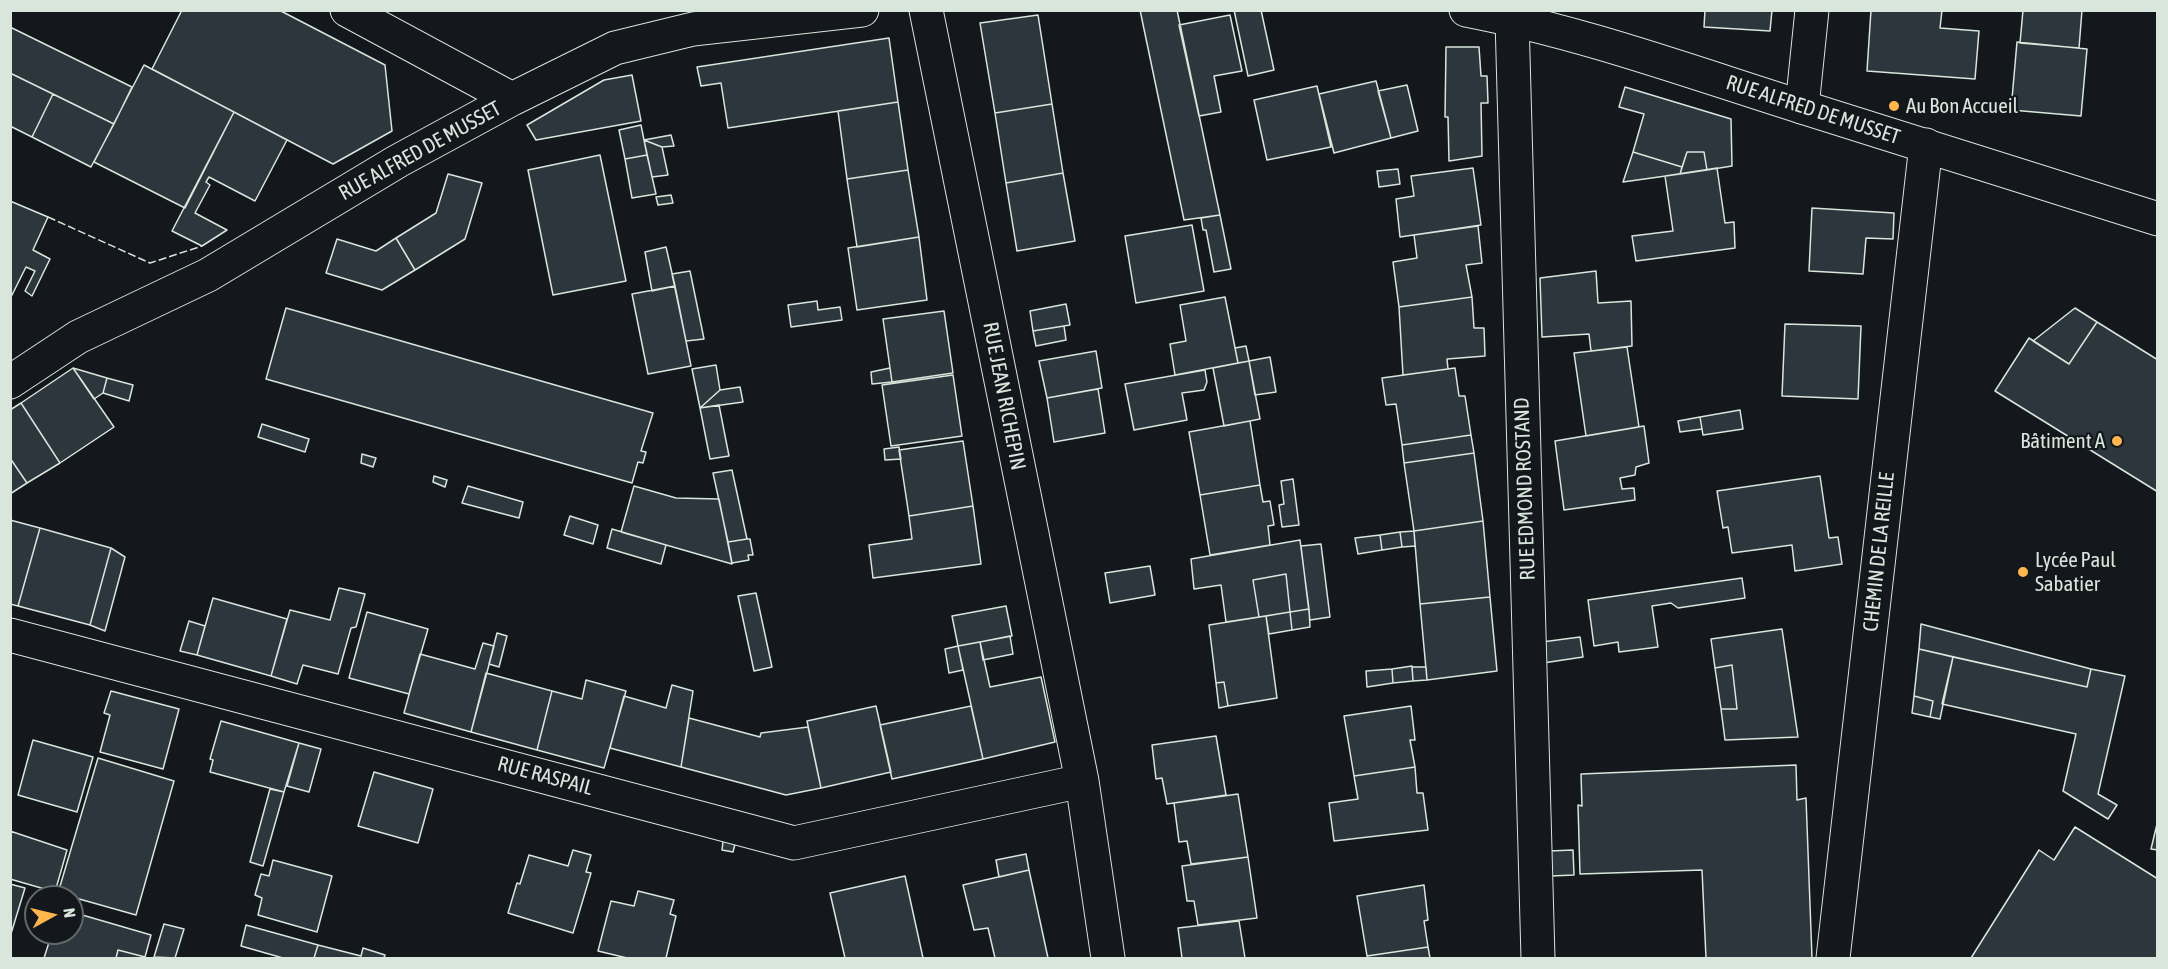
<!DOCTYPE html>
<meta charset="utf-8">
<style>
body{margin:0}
#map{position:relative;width:2168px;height:969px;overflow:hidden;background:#14181c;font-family:"Asap Condensed",sans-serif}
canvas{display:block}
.frame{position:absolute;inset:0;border:12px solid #d8e6dc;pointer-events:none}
.north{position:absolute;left:24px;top:885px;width:60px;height:60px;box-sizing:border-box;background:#14181c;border:2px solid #626a69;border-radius:50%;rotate:82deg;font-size:16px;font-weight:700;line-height:24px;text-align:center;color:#d8e6dc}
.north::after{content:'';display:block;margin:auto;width:21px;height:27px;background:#ffb74d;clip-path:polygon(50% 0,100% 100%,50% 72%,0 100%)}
</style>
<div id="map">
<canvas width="2168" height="969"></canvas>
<div class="frame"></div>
<div class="north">N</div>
</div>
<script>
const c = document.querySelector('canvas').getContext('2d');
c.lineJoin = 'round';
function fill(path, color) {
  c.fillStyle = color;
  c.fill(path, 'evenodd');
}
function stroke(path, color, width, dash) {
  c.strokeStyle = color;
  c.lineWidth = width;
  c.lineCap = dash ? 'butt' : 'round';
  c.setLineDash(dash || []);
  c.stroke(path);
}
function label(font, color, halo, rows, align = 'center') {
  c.font = font + ' "Asap Condensed",sans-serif';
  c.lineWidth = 4.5;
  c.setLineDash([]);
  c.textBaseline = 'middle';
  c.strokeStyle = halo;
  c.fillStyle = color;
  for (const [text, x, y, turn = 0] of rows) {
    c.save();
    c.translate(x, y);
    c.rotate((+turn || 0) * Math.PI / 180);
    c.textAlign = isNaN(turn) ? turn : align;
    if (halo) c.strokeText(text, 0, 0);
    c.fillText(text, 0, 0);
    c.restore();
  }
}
const building = new Path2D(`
 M182,10H279L385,65L392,131L333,164L152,69Z
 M1140,10H1177L1220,215L1184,220Z
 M1234,10H1261L1274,70L1248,76Z
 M1705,10H1772L1770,31L1704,27Z
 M1871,10H1942L1940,28L1979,31L1975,79L1867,71Z
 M2023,10H2082L2079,48L2020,43Z
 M1038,15L1052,104L995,113L980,23Z
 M1230,15L1242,71L1214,76L1221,112L1199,116L1179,25Z
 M10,27L132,87L114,124L10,73Z
 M889,38L898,102L728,128L721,83L701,86L697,67Z
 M2017,42L2087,49L2081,116L2011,110Z
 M1446,47H1479L1481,76H1487L1488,103H1481L1482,156L1449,161L1448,117H1445Z
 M144,65L234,112L185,208L94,162Z
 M10,73L53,94L32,137L10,126Z
 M632,75L641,121L536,140L527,125L604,80Z
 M1376,81L1391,138L1334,153L1319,94Z
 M1407,85L1418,131L1391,138L1378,91Z
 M1317,86L1331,147L1267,160L1254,100Z
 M1625,87L1731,119L1732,166L1707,170L1704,152H1687L1682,167L1633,152L1644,114L1619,107Z
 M53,94L114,124L91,167L32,137Z
 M898,102L908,170L847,179L838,111Z
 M1052,104L1063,173L1006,183L995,113Z
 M234,112L287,140L255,201L209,177L206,182L210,185L195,213L227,230L202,246L172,231Z
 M641,125L647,155L625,159L619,130Z
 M671,135L674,146L662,147L644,140Z
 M644,140L662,147L668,175L652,177Z
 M1633,152L1682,167L1680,174L1623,182Z
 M1687,152H1704L1707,170L1680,174Z
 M600,155L626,281L553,295L528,170Z
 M647,155L656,194L632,198L625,159Z
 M1473,168L1481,225L1400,237L1396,199L1414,196L1411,176Z
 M1717,168L1725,223L1734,222L1735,248L1636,261L1632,236L1673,231L1665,176Z
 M1398,169L1400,184L1379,187L1377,171Z
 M908,170L919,237L857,247L847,179Z
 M1063,173L1075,241L1017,251L1006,183Z
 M448,174L482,183L465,239L415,270L396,238L436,213Z
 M671,195L673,203L658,205L656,197Z
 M10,201L48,217L33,250L50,259L32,296L25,291L35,271L26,267L10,299Z
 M1812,208L1894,213L1893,239L1866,238L1863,274L1809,271Z
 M1220,215L1231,269L1214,272L1206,230H1203L1201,218Z
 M1192,225L1204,291L1136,303L1125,236Z
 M1478,226L1482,263L1466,265L1472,297L1399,307L1393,262L1417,258L1414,235Z
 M919,237L927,300L857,310L848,248Z
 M396,238L415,270L382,290L326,273L337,239L376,251Z
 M666,247L675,286L652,291L645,252Z
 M690,271L704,339L686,341L672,274Z
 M1596,271L1598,303L1631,301L1632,346L1591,351L1589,334L1542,337L1540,278Z
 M675,286L691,366L648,374L632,294Z
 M1225,297L1238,363L1175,375L1170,344L1186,341L1180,305Z
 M1472,297L1474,328H1484L1485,356L1447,359L1448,369L1403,375L1399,307Z
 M817,301L818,310L840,307L842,320L791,327L788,305Z
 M1066,304L1070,325L1033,331L1030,311Z
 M286,308L653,413L641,451L646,452L643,463L638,462L632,483L266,379Z
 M2075,308L2097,322L2069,364L2033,341Z
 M944,311L953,373L892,382L883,319Z
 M2097,322L2158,360V492L1995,391L2029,338L2069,364Z
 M1785,324L1861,326L1858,399L1782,396Z
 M1064,326L1066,340L1036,346L1033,331Z
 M1246,346L1249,361L1238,363L1235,348Z
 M1627,347L1639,427L1586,436L1574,353Z
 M1096,351L1102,388L1047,398L1039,361Z
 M1270,357L1276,392L1255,395L1249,361Z
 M1249,361L1260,419L1224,426L1213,368Z
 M716,365L720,390L700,408L692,369Z
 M73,368L107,378L103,393L94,399Z
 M73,368L114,427L60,463L21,403Z
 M890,368L892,382L872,384L871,372Z
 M1455,368L1459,396H1465L1471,435L1402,445L1396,404L1386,405L1382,378Z
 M1205,370L1207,382L1204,390L1182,393L1187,420L1134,430L1125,384Z
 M953,375L962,436L891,446L882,385Z
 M107,378L133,385L129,401L103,393Z
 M740,387L743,402L700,408L720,390Z
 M1098,389L1105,433L1054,442L1047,398Z
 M21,403L60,463L27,483L10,458V410Z
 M719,405L729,456L710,459L700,408Z
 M1740,410L1743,429L1703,435L1700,417Z
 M1700,417L1702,429L1680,432L1678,421Z
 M1250,421L1260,485L1200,495L1189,432Z
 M262,424L309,439L305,452L258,437Z
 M1644,426L1649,463L1636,467L1635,475L1620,478L1622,489L1634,488L1635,500L1564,510L1555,441Z
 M1471,435L1474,453L1404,463L1402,445Z
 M963,441L973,506L909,516L899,450Z
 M899,447L901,459L885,460L884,449Z
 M1474,453L1483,521L1414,531L1404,463Z
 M362,454L376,458L373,467L361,463Z
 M10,458L27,483L10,494Z
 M732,470L747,539L728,542L713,473Z
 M434,476L447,480L445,487L433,482Z
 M1820,476L1829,538L1838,537L1842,564L1795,571L1792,545L1732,553L1728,527L1723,528L1717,491Z
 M1293,479L1299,525L1282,527L1279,505L1284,504L1281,481Z
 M1260,485L1263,502L1270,501L1274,525L1268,526L1270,545L1210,555L1200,495Z
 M468,486L523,502L519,518L462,503Z
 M634,486L676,498L719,499L732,564L621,532Z
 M973,506L981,564L873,578L869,545L912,539L909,516Z
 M570,516L598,525L593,544L564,535Z
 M10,520L40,528L18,606L10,604Z
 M1483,521L1490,597L1420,604L1414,531Z
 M40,528L111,548L90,625L18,606Z
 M612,529L666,545L661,564L607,548Z
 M1414,531L1415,546L1402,547L1400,532Z
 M1400,532L1402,547L1382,550L1380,535Z
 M1380,535L1382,550L1358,554L1355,538Z
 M747,539H750L753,555H748L749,560L732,563L728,542Z
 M1300,540L1309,609L1290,612L1286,574L1253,580L1259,617L1226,622L1221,585L1194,589L1191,559Z
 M1321,544L1330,617L1310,620L1301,546Z
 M111,548L125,557L105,631L90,625Z
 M1150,566L1155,595L1110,603L1105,573Z
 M1286,574L1290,612L1259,617L1253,580Z
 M1742,578L1745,598L1678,608L1671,603L1652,606L1658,647L1619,652L1618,642L1594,646L1588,600Z
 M339,588L365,594L356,627L351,628L338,674L303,665L297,684L271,676L290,610L330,620Z
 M756,593L772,667L754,671L738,596Z
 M1490,597L1497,671L1427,680L1420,604Z
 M213,598L287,619L271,676L197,655Z
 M1006,606L1012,636L958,646L952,616Z
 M1309,609L1310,627L1292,630L1290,612Z
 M367,612L428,629L409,694L349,678Z
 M1290,612L1292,630L1269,634L1266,616Z
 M1266,616L1277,698L1228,706L1224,682L1216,683L1209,625Z
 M189,621L205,626L197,655L180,651Z
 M1921,624L2091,669L2087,687L1919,649Z
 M1782,629L1798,737L1725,740L1721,709H1737L1732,665L1715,668L1711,639Z
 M497,633L507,636L499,667L489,664Z
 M1010,636L1013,654L983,660L980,642Z
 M1580,637L1583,657L1543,663L1542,642Z
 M980,642L990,687L1041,677L1055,742L983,759L958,646Z
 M483,643L494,646L471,732L404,713L420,654L475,669Z
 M958,646L963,670L949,673L945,649Z
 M1919,649L1953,657L1940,719L1930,717L1933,701L1914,696Z
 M1953,657L2087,687L2091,669L2125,676L2098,794L2117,805L2108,819L2063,791L2076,734L1942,704Z
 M1732,665L1737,709H1721L1715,668Z
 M1412,666L1413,681L1393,683L1392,669Z
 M1412,667H1426L1427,680L1413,681Z
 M1392,669L1393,683L1367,687L1366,671Z
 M486,673L552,691L537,750L471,732Z
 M586,680L626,691L604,768L537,750L552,691L582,699Z
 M1224,682L1228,706L1219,708L1216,683Z
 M672,685L693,691L681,767L610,748L624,696L666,708Z
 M111,691L179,709L163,769L100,752L110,715L104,713Z
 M1914,696L1933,701L1930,717L1912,713Z
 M876,706L891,772L821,788L807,721Z
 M971,706L983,759L892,779L880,725Z
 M1411,706L1415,740H1410L1415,767L1354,776L1344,716Z
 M689,718L760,737L761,733L808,727L821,788L786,795L681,767Z
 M221,721L299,743L284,792L210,772L213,760L210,759Z
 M1216,736L1226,795L1167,804L1162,778L1156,779L1152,745Z
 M33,740L93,757L77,812L18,795Z
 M299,743L321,749L309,792L287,786Z
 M98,758L174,781L136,915L58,893Z
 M1796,765L1797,800L1806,798L1812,958H1706L1702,870L1580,874L1578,805L1582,806L1581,774Z
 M1415,767L1417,793H1423L1428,830L1334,841L1329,803L1358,799L1354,776Z
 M374,772L433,789L418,843L358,826Z
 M270,789L284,792L263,866L250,862Z
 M1238,794L1248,857L1191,864L1187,841L1179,842L1174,803Z
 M2158,820V850L2151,849Z
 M2075,827L2158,879V958H1971L2039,850L2054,860Z
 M10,831L67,850L55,892L10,879Z
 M723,841L735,844L733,852L722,850Z
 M573,850L591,855L586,872L591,873L573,933L508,913L517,883L520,884L529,855L568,866Z
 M1573,850L1574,875L1551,876L1549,851Z
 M1026,854L1029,870L999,877L996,860Z
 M1248,857L1257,918L1198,925L1194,901H1187L1182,866Z
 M273,860L332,876L317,932L258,915L262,898L255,895L261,874L269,876Z
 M1029,870L1048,958H995L988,928L974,930L963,885Z
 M905,876L923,958H845L830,893Z
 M10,884L25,888L10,937Z
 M1424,885L1428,920L1424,921L1428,947L1367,956L1357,896Z
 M638,891L674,900L670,914L676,916L666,958H627L598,951L611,901L634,906Z
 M72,912L151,935L145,957L118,950L116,958H44L52,933H72Z
 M1239,921L1245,958H1182L1178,928Z
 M164,924L184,929L175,958L154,957Z
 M246,925L318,945L314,958H283L241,946Z
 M318,945L361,956L363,948L385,955L384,958H314Z
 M1428,947L1430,958H1368L1367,956Z
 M118,950L145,957L144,958H116Z`);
const minor = new Path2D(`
 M926,10L1082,781L1108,958
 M1512,19L1538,958
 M1802,107L1812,10
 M10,635L794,843L1082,781
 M1833,958L1926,145`);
const tertiary = new Path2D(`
 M347,10L512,99
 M1466,10C1581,32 1691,72 1802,107C1920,145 2039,181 2158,219
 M10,382L78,337L208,275L398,161L512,99L615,48L693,29L862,10`);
const fence = new Path2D(`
 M48,217L150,263L202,246`);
const markers = [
 [1894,106,6,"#ffb74d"],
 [2117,441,6,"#ffb74d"],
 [2023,572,6,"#ffb74d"]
];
const poiNames = [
 ["Au Bon Accueil",1906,106],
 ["Bâtiment A",2105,441,"right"],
 ["Lycée Paul",2035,560],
 ["Sabatier",2035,584]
];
const streetNames = [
 ["RUE ALFRED DE MUSSET",1813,110,18],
 ["RUE ALFRED DE MUSSET",420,151,-29],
 ["RUE JEAN RICHEPIN",1004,396,79],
 ["RUE EDMOND ROSTAND",1525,489,-92],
 ["CHEMIN DE LA REILLE",1879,552,-84],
 ["RUE RASPAIL",545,776,15]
];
fill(building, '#2c363c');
stroke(building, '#d8e6dc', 1.5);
stroke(minor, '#d8e6dc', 35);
stroke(tertiary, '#d8e6dc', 35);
stroke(minor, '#14181c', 33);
stroke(tertiary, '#14181c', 33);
stroke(fence, '#d8e6dc', 1.5, [8, 3]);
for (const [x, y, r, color] of markers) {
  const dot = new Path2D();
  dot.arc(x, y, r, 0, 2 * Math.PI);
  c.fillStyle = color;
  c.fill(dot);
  stroke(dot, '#14181c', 2);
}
label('21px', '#d8e6dc', '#14181c', poiNames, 'left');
label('21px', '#d8e6dc', '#14181c', streetNames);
</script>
